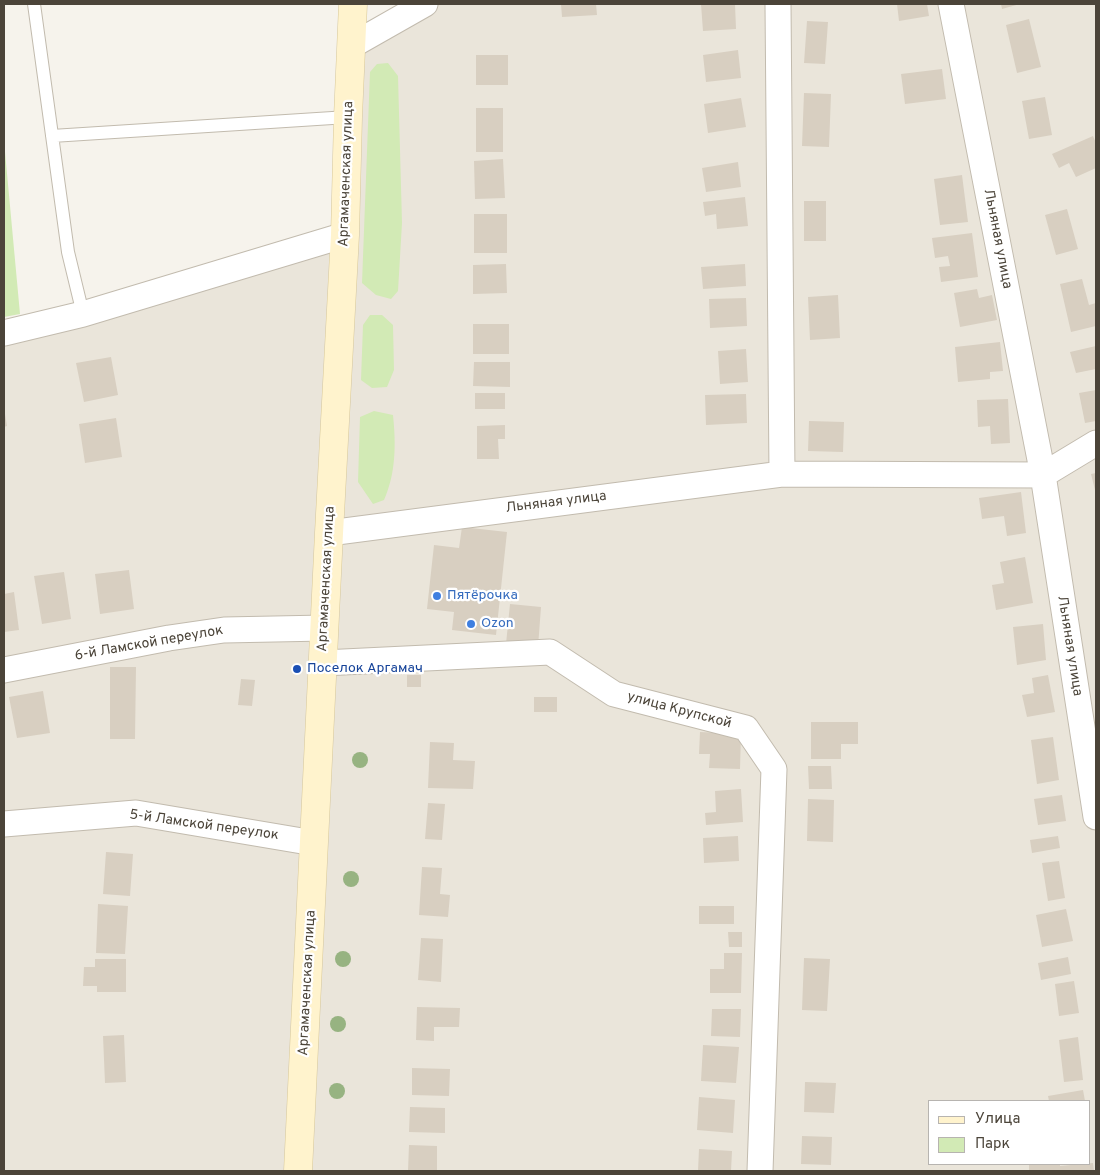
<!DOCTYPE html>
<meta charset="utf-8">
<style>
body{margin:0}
#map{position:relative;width:1100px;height:1175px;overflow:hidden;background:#f6f3ec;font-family:Overpass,sans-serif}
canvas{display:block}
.frame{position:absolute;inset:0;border:5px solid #4b4439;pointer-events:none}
.legend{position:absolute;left:928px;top:1100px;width:162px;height:65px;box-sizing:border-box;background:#fff;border:1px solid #b7b4b0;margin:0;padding:6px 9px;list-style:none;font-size:15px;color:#4b4439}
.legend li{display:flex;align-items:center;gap:10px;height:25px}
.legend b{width:25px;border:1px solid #b7b4b0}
</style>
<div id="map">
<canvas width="1100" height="1175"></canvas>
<div class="frame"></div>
<ul class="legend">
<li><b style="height:6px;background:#fff3cd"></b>Улица</li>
<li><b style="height:14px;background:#d2eab5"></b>Парк</li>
</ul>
</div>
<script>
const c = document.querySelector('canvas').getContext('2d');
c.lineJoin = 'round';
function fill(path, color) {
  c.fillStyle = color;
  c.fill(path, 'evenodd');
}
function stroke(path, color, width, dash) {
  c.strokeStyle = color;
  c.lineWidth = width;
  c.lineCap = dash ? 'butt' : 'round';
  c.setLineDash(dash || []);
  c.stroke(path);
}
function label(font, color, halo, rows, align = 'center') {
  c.font = font + ' Overpass,sans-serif';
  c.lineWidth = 4.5;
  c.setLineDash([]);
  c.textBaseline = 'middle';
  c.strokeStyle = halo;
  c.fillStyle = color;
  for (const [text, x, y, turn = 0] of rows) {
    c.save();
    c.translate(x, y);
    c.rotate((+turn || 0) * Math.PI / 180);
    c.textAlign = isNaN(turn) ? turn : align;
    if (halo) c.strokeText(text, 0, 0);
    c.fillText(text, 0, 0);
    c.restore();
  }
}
const residential = new Path2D(`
 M425,4H1096V1171H4V333L345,235L351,46ZM929,1101H1089V1164H929Z`);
const green = new Path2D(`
 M388,63L398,76L402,223L398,291L391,299L376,295L362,283L370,72L377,64Z
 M4,141L20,314L4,317Z
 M370,315H382L393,325L394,370L387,387L372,388L361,380L363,325Z
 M374,411L393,415C396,444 396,473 384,500L373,504L358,482L360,417Z`);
const building = new Path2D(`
 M561,4H596L597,15L562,17Z
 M701,4H735L736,29L703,31Z
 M897,4H927L929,16L899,21Z
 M1001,4H1020L1002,9Z
 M1029,19L1041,67L1017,73L1006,25Z
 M807,21L828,22L825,64L804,63Z
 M738,50L741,78L706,82L703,55Z
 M476,55H508V85H476Z
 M942,69L946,99L905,104L901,74Z
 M804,93L831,94L829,147L802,146Z
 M1045,97L1052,135L1029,139L1022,101Z
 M741,98L746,127L708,133L704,104Z
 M476,108H503V152H476Z
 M1093,136L1096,143V168L1076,177L1069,163L1059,168L1052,154Z
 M503,159L505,198L475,199L474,161Z
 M738,162L741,187L706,192L702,168Z
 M962,175L968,222L940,225L934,179Z
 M745,197L748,226L717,229L716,214L705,216L703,202Z
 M804,201H826V241H804Z
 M1067,209L1078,249L1056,255L1045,215Z
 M474,214H507V253H474Z
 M972,233L978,277L941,282L939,267L950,266L948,256L935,258L932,238Z
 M506,264L507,293L473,294V265Z
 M745,264L746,286L703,289L701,267Z
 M1082,279L1089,305L1096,303V326L1071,332L1060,284Z
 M977,289L979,298L992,295L997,320L960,327L954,293Z
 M838,295L840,338L810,340L808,297Z
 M746,298L747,326L710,328L709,299Z
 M473,324H509V354H473Z
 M1000,342L1003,371L990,372V379L958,382L955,347Z
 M1096,346V369L1076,373L1070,352Z
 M746,349L748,382L720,384L718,351Z
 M111,357L118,395L84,402L76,363Z
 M474,362H510V387L473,386Z
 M1096,390V421L1085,423L1079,393Z
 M475,393H505V409H475Z
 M746,394L747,423L706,425L705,395Z
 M1008,399L1010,443L991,444L990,426L978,427L977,400Z
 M4,408L7,426L4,427Z
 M116,418L122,457L85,463L79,424Z
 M809,421L844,422L843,452L808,451Z
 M505,425V439H498L499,459H477V426Z
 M1096,473V494L1091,474Z
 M1021,492L1026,533L1007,536L1004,516L982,519L979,498Z
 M462,527L507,532L496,635L452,630L454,612L427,609L434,545L459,548Z
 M1025,557L1033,603L996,610L992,585L1004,583L1000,562Z
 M129,570L134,609L100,614L95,574Z
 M64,572L71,619L42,624L34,576Z
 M14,592L19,630L4,632V594Z
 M510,604L541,607L538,647L506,644Z
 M1043,624L1046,660L1017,665L1013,627Z
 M110,667H136L135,739H110Z
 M407,675H421V687H407Z
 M1048,675L1055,712L1027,717L1022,695L1034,693L1032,678Z
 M241,679L255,680L252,706L238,705Z
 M43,691L50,733L17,738L9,697Z
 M534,697H557V712H534Z
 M811,722H858V744H841V759H811Z
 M700,732L741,734L740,769L709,768L710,754H699Z
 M1053,737L1059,780L1037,784L1031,740Z
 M430,742L454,743L453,760L475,761L473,789L428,788Z
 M808,766H831L832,789H809Z
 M741,789L743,822L706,825L705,813L716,812L715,791Z
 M1062,795L1066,821L1038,825L1034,799Z
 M808,799L834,800L833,842L807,841Z
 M428,803L445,804L442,840L425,839Z
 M738,836L739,861L704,863L703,838Z
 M1058,836L1060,848L1032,853L1030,840Z
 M106,852L133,854L130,896L103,894Z
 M1059,861L1065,898L1048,901L1042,863Z
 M422,867L442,868L440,894L450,895L448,917L419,915Z
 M98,904L128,906L125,954L96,953Z
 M699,906H734V924H699Z
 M1066,909L1073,941L1042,947L1036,915Z
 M728,932H742V947H729Z
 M421,938L443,939L441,982L418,980Z
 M724,953H742L741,993H710V969H724Z
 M1068,957L1071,974L1041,980L1038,963Z
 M804,958L830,959L827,1011L802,1010Z
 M95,959H126V992H97V986H83L84,967H95Z
 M1074,981L1079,1013L1059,1016L1055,984Z
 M417,1007L460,1008L459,1027H434V1041L416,1040Z
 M712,1009H741L740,1037L711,1036Z
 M124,1035L126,1082L105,1083L103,1036Z
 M1078,1037L1083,1080L1064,1082L1059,1040Z
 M703,1045L739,1047L736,1083L701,1081Z
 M412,1068L450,1069L449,1096L412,1095Z
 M805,1082L836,1083L834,1113L804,1112Z
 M1083,1090L1085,1101H1049L1048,1096Z
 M699,1097L735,1100L733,1133L697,1130Z
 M410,1107L445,1108V1133L409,1132Z
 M802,1136L832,1137L831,1165L801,1164Z
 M409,1145L437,1146V1171H408Z
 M699,1149L732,1151L731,1171H698Z
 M1093,1163L1094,1171H1029V1164H1060V1166Z`);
const service = new Path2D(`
 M34,4L68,252L83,314
 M52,136L348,117`);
const minor = new Path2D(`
 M778,4L782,474
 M951,4L1043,475L1096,817
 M351,46L425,4
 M4,333L83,314L345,235
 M329,533L782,474L1043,475L1096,443
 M323,663L550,652L614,694L746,728L774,769L760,1171
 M4,670L169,638L224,630L325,628
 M4,824L136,813L314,843`);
const secondary = new Path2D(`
 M298,1171L329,533L345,235L348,117L353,4`);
const trees = [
 [360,760],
 [351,879],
 [343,959],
 [338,1024],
 [337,1091]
];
const markers = [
 [437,596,5,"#3f7fe0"],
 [471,624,5,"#3f7fe0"],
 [297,669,5,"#1a4fb4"]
];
const streetNames = [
 ["Аргамаченская улица",347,174,-88],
 ["Льняная улица",997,239,79],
 ["Льняная улица",556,503,-7],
 ["Аргамаченская улица",327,579,-87],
 ["6-й Ламской переулок",149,644,-10],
 ["Льняная улица",1069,646,81],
 ["улица Крупской",679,711,15],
 ["5-й Ламской переулок",204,826,8],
 ["Аргамаченская улица",308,983,-87]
];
const shopNames = [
 ["Пятёрочка",447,596],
 ["Ozon",481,624]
];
const transitNames = [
 ["Поселок Аргамач",307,669]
];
fill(residential, '#eae5da');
fill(green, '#d2eab5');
fill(building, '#d8cfc1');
stroke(service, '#c2bbae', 14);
stroke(minor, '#c2bbae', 27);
stroke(secondary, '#d6c79b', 29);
stroke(service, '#fff', 12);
stroke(minor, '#fff', 25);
stroke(secondary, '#fff3cd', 28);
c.fillStyle = '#97b381';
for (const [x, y] of trees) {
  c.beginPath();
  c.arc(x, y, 8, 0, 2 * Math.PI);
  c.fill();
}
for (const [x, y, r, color] of markers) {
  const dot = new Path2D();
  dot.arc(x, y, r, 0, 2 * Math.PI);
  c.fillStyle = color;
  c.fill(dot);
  stroke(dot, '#fff', 2);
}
label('14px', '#4b4439', '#fff', streetNames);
label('14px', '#366cbe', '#fff', shopNames, 'left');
label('14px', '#164399', '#fff', transitNames, 'left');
</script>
